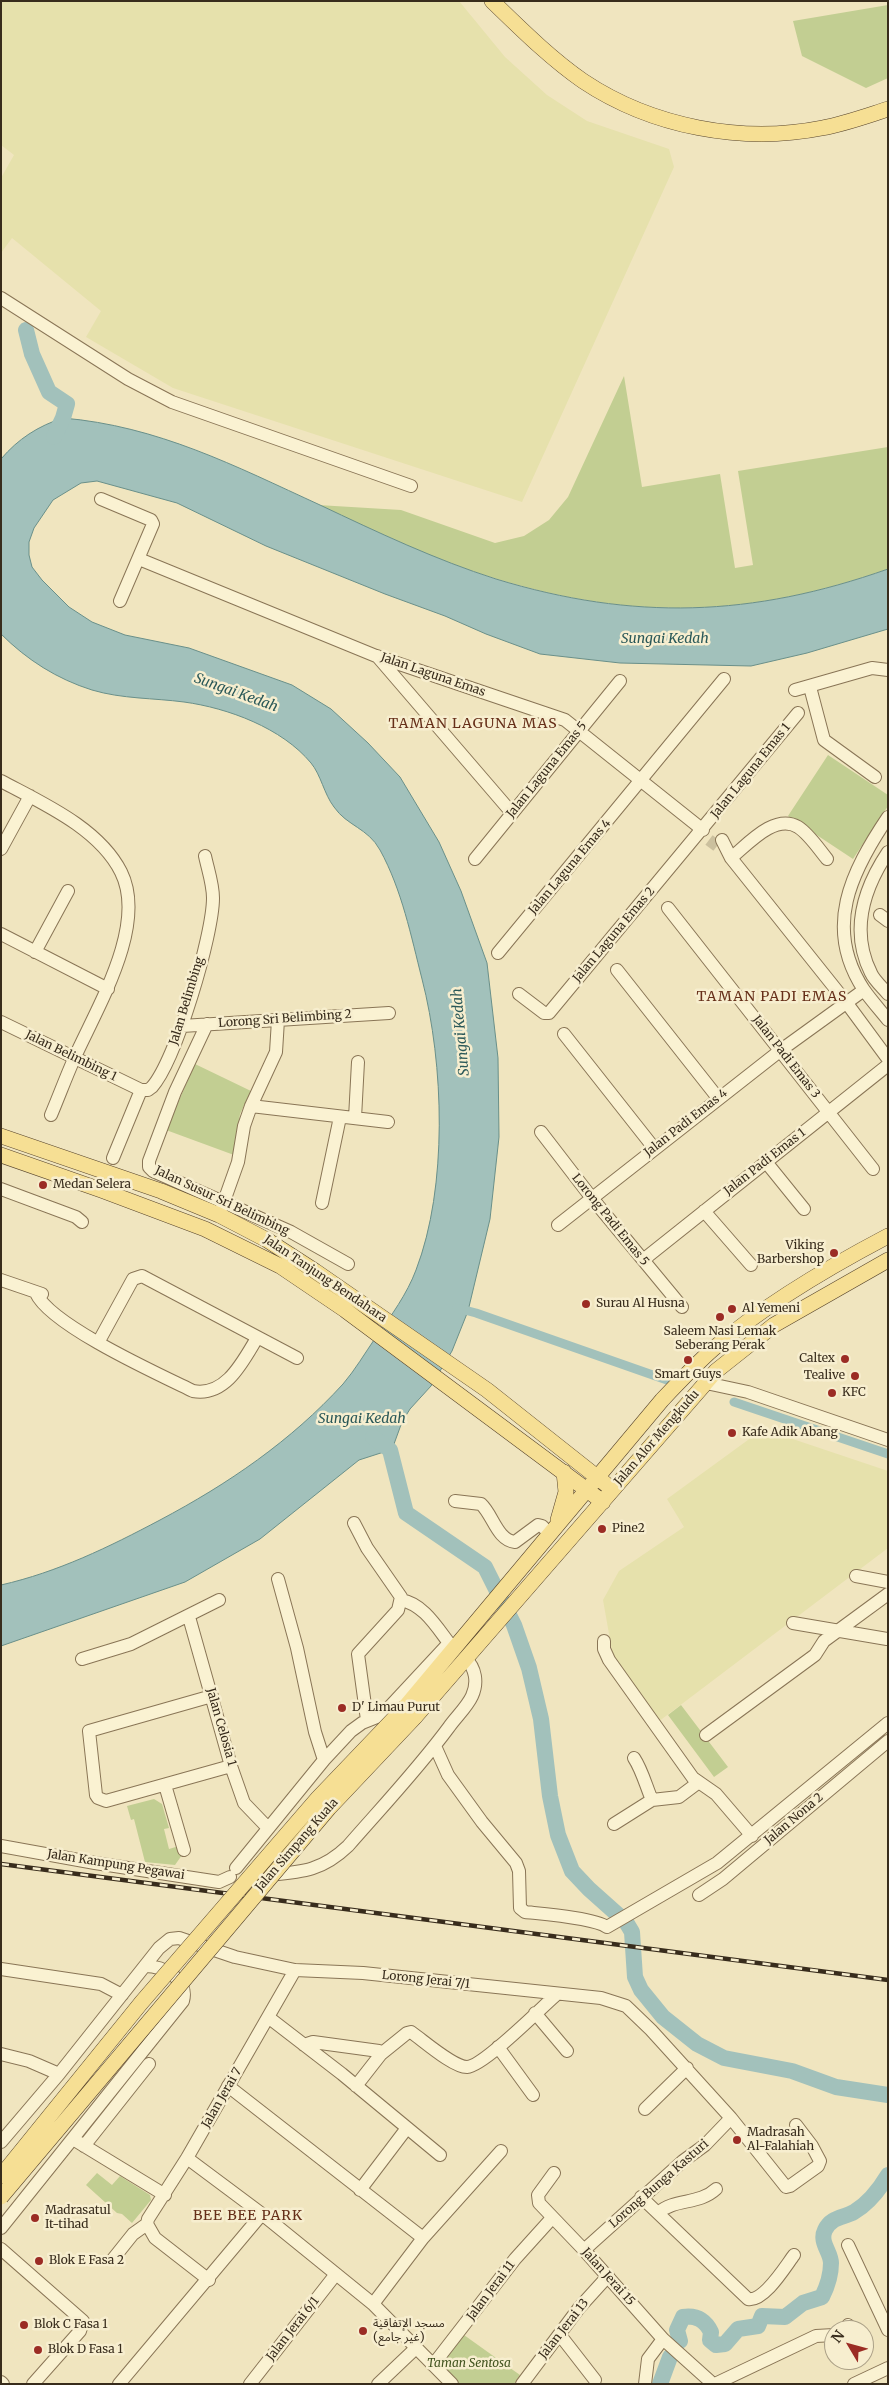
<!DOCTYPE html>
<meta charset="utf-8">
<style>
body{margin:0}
#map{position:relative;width:889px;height:2385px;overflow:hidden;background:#f0e5bf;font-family:Merriweather,serif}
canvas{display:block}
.frame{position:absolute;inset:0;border:2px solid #382c1c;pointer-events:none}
.north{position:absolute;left:824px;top:2320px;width:50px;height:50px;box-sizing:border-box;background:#f7eecf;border:1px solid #aba087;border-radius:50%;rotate:307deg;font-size:14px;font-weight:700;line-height:20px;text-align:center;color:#382c1c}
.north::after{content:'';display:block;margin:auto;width:18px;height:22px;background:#9b2c24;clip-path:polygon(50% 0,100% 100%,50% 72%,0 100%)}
</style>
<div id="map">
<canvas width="889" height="2385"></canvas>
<div class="frame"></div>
<div class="north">N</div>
</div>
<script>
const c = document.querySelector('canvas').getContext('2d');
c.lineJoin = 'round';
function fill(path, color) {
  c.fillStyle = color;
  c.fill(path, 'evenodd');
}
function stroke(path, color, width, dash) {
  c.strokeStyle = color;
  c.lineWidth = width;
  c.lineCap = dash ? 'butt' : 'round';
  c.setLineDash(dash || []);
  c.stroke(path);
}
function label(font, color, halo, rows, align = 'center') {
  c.font = font + ' Merriweather,"Noto Sans Arabic",serif';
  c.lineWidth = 5;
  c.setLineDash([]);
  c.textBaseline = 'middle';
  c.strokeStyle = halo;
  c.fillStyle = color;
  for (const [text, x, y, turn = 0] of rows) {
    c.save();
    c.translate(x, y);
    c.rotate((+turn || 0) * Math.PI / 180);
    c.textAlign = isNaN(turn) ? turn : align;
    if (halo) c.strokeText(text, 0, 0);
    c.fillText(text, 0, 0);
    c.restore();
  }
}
const farmland = new Path2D(`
 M1,1H459L505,57L547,95L587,121L669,149L674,167L522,502L173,388L86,337L101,311L12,238L1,253V178L14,155L1,145Z
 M763,1429L888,1471V1548L658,1722L614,1662L603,1600L619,1571L684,1527L667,1499Z`);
const green = new Path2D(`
 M888,5V78L866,88L802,56L793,21Z
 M624,376L642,487L720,474L735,568L753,565L738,471L888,447V569C751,617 636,621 497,579C436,561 376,531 318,505L401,510L495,543L524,536L549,520L568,497Z
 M828,755L888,795V806L853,859L788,816Z
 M195,1064L251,1091L240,1114L234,1155L166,1130Z
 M681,1705L728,1767L714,1777L668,1715Z
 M154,1799L162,1804L169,1828L164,1829L169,1849L179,1846L182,1855L175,1865L145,1862L134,1819L131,1820L127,1806Z
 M97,2173L112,2185L120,2176L150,2195L151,2200L132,2223L122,2214L117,2213L86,2185Z
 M464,2335L520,2375L514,2384H459L446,2370V2359Z`);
const water = new Path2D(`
 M63,418C158,426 235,466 320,505C377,532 436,560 496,579C634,621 752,617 888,569V629L807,653L751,666L620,663L540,654L486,634L445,616L385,594L266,546L177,503L97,481L81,483L53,500L34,528L29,542V555L32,567L42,580L69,607L92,622L125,635L189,648L292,685L331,709L368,743L400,777L439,842L461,891L487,963L498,1058L499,1137L490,1219L468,1311L452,1351L431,1386L410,1409L402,1422L394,1444L390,1450L359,1460L260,1539L185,1582L1,1646V1585C58,1572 109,1547 160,1520C228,1484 291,1441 343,1384C355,1370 365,1353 376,1337C391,1316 407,1294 416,1270C448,1187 444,1064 422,979C411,936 402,890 380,850C368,828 347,826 334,807C324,794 321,775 311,763C282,728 228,708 184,702C154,698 122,699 92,690C57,679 27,660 1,634V459C18,439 38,426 63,418Z`);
const canal = new Path2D(`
 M457,1308L476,1313L667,1380
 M734,1402L888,1454`);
const river = new Path2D(`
 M26,330L32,354L49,392L67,404L63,418L54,437
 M373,1437L390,1450L406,1513L485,1567L514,1625L529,1668L541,1719L550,1796L558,1835L572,1871L589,1889L626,1922L632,1932L635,1977L641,1990L663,2017L697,2044L724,2058L792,2071L836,2087L888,2095
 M680,2341L677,2330L683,2317C696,2315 705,2320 711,2332L710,2340L716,2345L725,2344L738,2329L758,2326L762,2316L785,2317L803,2303L822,2297C827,2287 831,2275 831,2263C831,2252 819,2242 825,2230C831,2217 843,2218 854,2212C869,2203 879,2190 888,2175
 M660,2384L670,2357`);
const minorTunnel = new Path2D(`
 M709,840L717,846`);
const minor = new Path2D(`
 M1,298L128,379L172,402L411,486
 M101,499L151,520L153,524L120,601
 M139,559L376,656L565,720L703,830
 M377,656L512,813
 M810,687L824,740L875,777
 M795,690L872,668L888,670
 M1,781C42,803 99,828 121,872C148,926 96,1009 74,1059C66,1077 59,1096 51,1115
 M888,817C851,872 823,928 864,990C871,1000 880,1010 888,1020
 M722,840L731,858L846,1002L888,1059
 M1,849L30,796
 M888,852C864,888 850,931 871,973C874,980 882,987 888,994
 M731,858C748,844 775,813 798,827C809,834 818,848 827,859
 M475,859L620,681
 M668,908L873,1169
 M880,915L888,921
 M1,934L108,989
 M35,952L68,891
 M498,953L724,679
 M617,970L718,1098
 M519,994L544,1013H549L798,713
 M1,1022L141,1090H148L152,1087C176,1060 213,935 213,898C213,884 208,870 205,856
 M207,1024L175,1092L149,1161V1167L153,1171L291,1232L348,1264
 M182,1026L389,1013
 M564,1034L654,1148
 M251,1106L388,1122
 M355,1118L358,1062
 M541,1132L591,1197L682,1307
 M113,1158L141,1090
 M766,1162L804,1209
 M1,1189L76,1217L82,1222
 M322,1203L340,1117
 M222,1207L238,1162L244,1126L251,1106L276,1052L278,1020
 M704,1211L751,1265
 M558,1225L781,1050L864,990
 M643,1260L888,1065
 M1,1280L42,1294
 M36,1293C50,1325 158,1374 193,1391C226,1397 243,1361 257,1338
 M99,1341L133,1279L142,1276L297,1358
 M706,1383L748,1392L888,1440
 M455,1501L481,1504C493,1515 497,1540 515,1542L538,1525L542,1526L550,1534
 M354,1523L367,1548L401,1597L398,1610L358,1654L367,1720
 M856,1576L888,1582
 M278,1579L297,1648L315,1732L324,1760
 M401,1600C423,1604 436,1626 449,1643
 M189,1617L231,1766L244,1803L268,1828
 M793,1623L887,1639
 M604,1641V1649L609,1660L693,1778L716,1794L752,1836
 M82,1659L131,1644L219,1600
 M212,1696L89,1731L96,1795L98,1798L106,1801L231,1766
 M706,1735L815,1655L824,1641L888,1594
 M435,1746L448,1775L482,1822L516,1863L519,1871L520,1908L525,1912C543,1914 594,1918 607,1927L717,1863L888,1723
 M634,1758C642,1770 646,1786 652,1800
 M165,1785L184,1850
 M614,1824L652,1800L679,1797L699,1782
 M1,1846L95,1863L219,1882L230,1877
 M236,1868L324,1760L351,1731L362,1723L382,1715L449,1643
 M268,1875C302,1872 322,1871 348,1846C382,1807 418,1769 449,1727C456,1717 467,1707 472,1696C478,1683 476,1668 465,1658
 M699,1895L723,1879L888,1741
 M1,1969L101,1984L122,1995
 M535,2013L567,2051
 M268,2017L342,2074L440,2155
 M304,2045L313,2042L379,2051L381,2054
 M498,2047L533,2095
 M1,2054L29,2061L59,2074
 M228,2086L423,2238
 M356,2086L381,2054L407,2033L411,2032C424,2041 453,2067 467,2067C484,2066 542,2007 557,1994
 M645,2109L687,2068
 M73,2139L165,2195
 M1,2142L59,2074L159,1948L170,1939L179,1938L235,1957L295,1970L363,1973L601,1998L626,2006L651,2030L731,2118L786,2187L790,2186L818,2166L820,2161L812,2146L796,2125
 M84,2146L149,2064
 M187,2158L262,2214L373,2304L452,2384
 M554,2173L538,2195L539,2203L584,2250L663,2339L713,2384
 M360,2190L407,2128
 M641,2197L748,2299C764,2302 785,2267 794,2255
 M658,2213C675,2198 699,2205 716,2189
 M147,2224L148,2219L187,2158L295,1970
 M147,2224L155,2238L209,2280
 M1,2228L183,2001C189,1979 163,1966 145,1966
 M848,2245L888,2330
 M1,2249L83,2321L80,2331L33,2384
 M584,2250L683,2161L705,2145L731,2118
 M113,2259L133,2234L147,2224
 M373,2304L423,2238L501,2151
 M847,2330L848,2325
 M560,2335L595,2380
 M433,2365L515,2259L552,2218
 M1,2382L3,2384
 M119,2384L262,2214
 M250,2384L336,2274
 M378,2384L416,2348
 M522,2384L579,2308L608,2276
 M645,2384L648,2359L663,2339
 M715,2384L816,2336L834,2335
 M854,2384L888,2368`);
const major = new Path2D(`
 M492,1C521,29 550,58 583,81C652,127 742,144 822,128C844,124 866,116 888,109
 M1,1136L161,1191L219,1215L267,1240L315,1271L487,1390L612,1489
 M1,1155L101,1190L205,1229L280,1266L345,1310L603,1502
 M558,1520L566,1492L564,1472
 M405,1707L662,1400C678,1383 695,1365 713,1349C763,1306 829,1267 888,1236
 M415,1717L716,1371L774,1325L888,1260`);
const rail = new Path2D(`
 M1,1864L888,1980`);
const majorBridge = new Path2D(`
 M1,2176L141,2003L318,1798L405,1707
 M1,2197L329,1808L415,1717`);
const markers = [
 [43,1185,5,"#9b2c24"],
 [834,1253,5,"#9b2c24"],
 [586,1304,5,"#9b2c24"],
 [732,1309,5,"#9b2c24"],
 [720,1317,5,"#9b2c24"],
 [845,1359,5,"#9b2c24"],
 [688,1360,5,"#9b2c24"],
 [855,1376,5,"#9b2c24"],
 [832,1393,5,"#9b2c24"],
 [732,1433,5,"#9b2c24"],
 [602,1529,5,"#9b2c24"],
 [342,1708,5,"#9b2c24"],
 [737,2140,5,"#9b2c24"],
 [35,2218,5,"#9b2c24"],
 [39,2261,5,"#9b2c24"],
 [24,2325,5,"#9b2c24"],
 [363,2331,5,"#9b2c24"],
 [38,2350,5,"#9b2c24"]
];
const streetNames = [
 ["Jalan Laguna Emas",433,675,19],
 ["Jalan Laguna Emas 5",547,770,-51],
 ["Jalan Laguna Emas 1",751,771,-51],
 ["Jalan Laguna Emas 4",570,867,-50],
 ["Jalan Laguna Emas 2",614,935,-50],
 ["Jalan Belimbing",187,1001,-73],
 ["Lorong Sri Belimbing 2",285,1019,-4],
 ["Jalan Belimbing 1",71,1056,26],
 ["Jalan Padi Emas 3",786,1057,52],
 ["Jalan Padi Emas 4",686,1123,-38],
 ["Jalan Padi Emas 1",765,1162,-38],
 ["Jalan Susur Sri Belimbing",222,1201,25],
 ["Lorong Padi Emas 5",610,1220,51],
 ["Jalan Tanjung Bendahara",325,1279,34],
 ["Jalan Alor Mengkudu",657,1438,-49],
 ["Jalan Celosia 1",221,1727,74],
 ["Jalan Nona 2",794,1819,-40],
 ["Jalan Simpang Kuala",297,1845,-49],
 ["Jalan Kampung Pegawai",116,1865,9],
 ["Lorong Jerai 7/1",426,1980,6],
 ["Jalan Jerai 7",222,2098,-60],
 ["Lorong Bunga Kasturi",659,2184,-41],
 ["Jalan Jerai 15",608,2277,48],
 ["Jalan Jerai 11",491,2291,-53],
 ["Jalan Jerai 6/1",293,2329,-52],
 ["Jalan Jerai 13",564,2329,-52]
];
const poiNames = [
 ["Medan Selera",53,1185],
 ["Viking",824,1246,"right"],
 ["Barbershop",824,1260,"right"],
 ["Surau Al Husna",596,1304],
 ["Al Yemeni",742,1309],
 ["Saleem Nasi Lemak",720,1332,"center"],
 ["Seberang Perak",720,1346,"center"],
 ["Caltex",835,1359,"right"],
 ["Smart Guys",688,1375,"center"],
 ["Tealive",845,1376,"right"],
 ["KFC",842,1393],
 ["Kafe Adik Abang",742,1433],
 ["Pine2",612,1529],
 ["D' Limau Purut",352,1708],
 ["Madrasah",747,2133],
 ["Al-Falahiah",747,2147],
 ["Madrasatul",45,2211],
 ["It-tihad",45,2225],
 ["Blok E Fasa 2",49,2261],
 ["مسجد الإتفاقية",373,2324],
 ["(غير جامع)",373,2338],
 ["Blok C Fasa 1",34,2325],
 ["Blok D Fasa 1",48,2350]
];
const parkNames = [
 ["Taman Sentosa",469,2364]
];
const waterNames = [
 ["Sungai Kedah",665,639],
 ["Sungai Kedah",236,693,20],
 ["Sungai Kedah",461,1032,-95],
 ["Sungai Kedah",362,1419]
];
const neighbourhoodNames = [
 ["TAMAN LAGUNA MAS",473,724],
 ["TAMAN PADI EMAS",772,997],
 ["BEE BEE PARK",248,2216]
];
fill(farmland, '#e6e1ac');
fill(green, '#c2ce92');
fill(water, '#a2c1bb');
stroke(water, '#698f89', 1);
stroke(canal, '#a2c1bb', 9);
stroke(river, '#a2c1bb', 16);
stroke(minorTunnel, '#cbc09e', 12, [12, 6]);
stroke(minor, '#897556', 14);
stroke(major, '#56432b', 16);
stroke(minor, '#faf2d2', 12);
stroke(major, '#f6df94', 15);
stroke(rail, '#382c1c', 4.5);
stroke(rail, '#f7eecf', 2.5, [8]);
stroke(majorBridge, '#56432b', 16, []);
stroke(majorBridge, '#f6df94', 15);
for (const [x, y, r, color] of markers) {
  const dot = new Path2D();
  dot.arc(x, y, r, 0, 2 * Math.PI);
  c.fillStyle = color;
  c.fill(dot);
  stroke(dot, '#f7eecf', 2);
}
label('12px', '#382c1c', '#f7eecf', streetNames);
label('12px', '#382c1c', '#f7eecf', poiNames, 'left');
label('italic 12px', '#445521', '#f7eecf', parkNames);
label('italic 14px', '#2a5858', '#f7eecf', waterNames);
c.letterSpacing = '1px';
label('14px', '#662f19', '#f7eecf', neighbourhoodNames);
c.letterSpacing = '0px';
</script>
